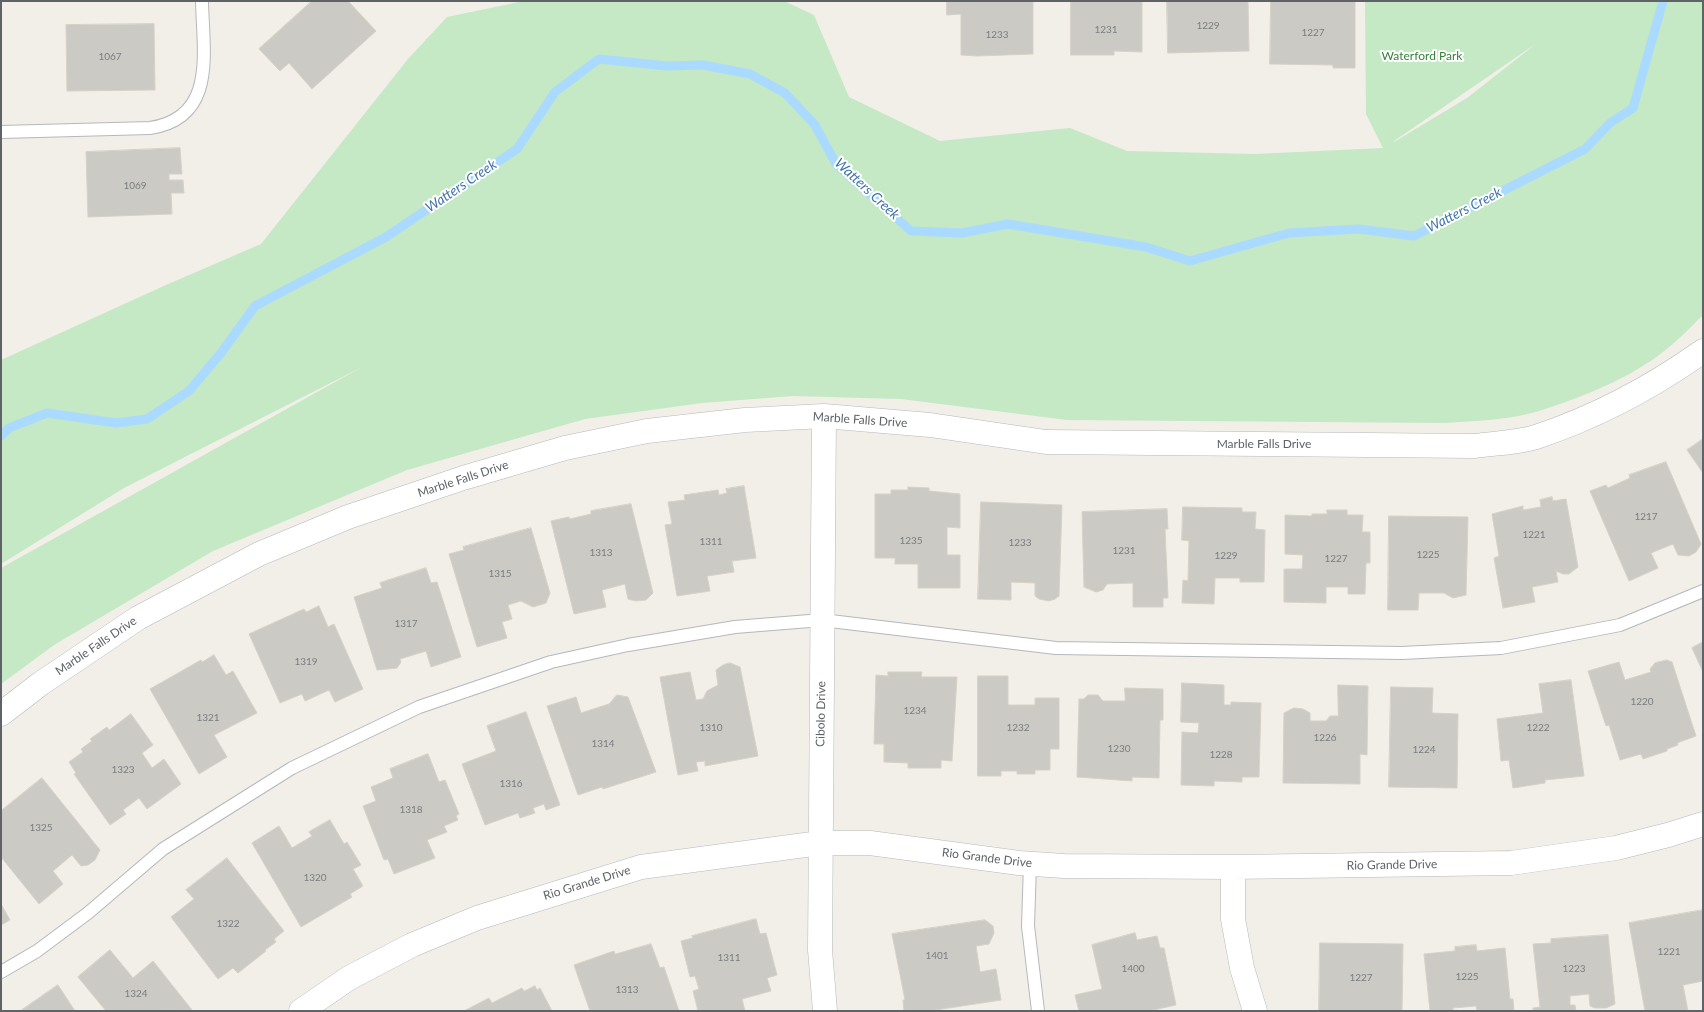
<!DOCTYPE html>
<style>
body{margin:0}
#map{position:relative;width:1704px;height:1012px;overflow:hidden;background:#f1efe8;font-family:Lato,sans-serif}
canvas{display:block}
.frame{position:absolute;inset:0;border:2px solid #5f6368;pointer-events:none}
</style>
<div id="map">
<canvas width="1704" height="1012"></canvas>
<div class="frame"></div>
</div>
<script>
const c = document.querySelector('canvas').getContext('2d');
c.lineJoin = 'round';
function fill(path, color) {
  c.fillStyle = color;
  c.fill(path, 'evenodd');
}
function stroke(path, color, width, dash) {
  c.strokeStyle = color;
  c.lineWidth = width;
  c.lineCap = dash ? 'butt' : 'round';
  c.setLineDash(dash || []);
  c.stroke(path);
}
function label(font, color, halo, rows, align = 'center') {
  c.font = font + ' Lato,sans-serif';
  c.lineWidth = 4;
  c.setLineDash([]);
  c.textBaseline = 'middle';
  c.strokeStyle = halo;
  c.fillStyle = color;
  for (const [text, x, y, turn = 0] of rows) {
    c.save();
    c.translate(x, y);
    c.rotate((+turn || 0) * Math.PI / 180);
    c.textAlign = isNaN(turn) ? turn : align;
    if (halo) c.strokeText(text, 0, 0);
    c.fillText(text, 0, 0);
    c.restore();
  }
}
const green = new Path2D(`
 M524,1H784L814,15L849,97L940,141L1070,128L1127,151L1255,154L1383,148L1366,114L1365,1H1703V315C1685,333 1664,354 1641,367C1611,386 1573,400 1539,411C1509,420 1475,421 1444,423L1067,420L901,399L793,396L702,403L585,419L407,470L213,551L54,645L1,684V568L362,367L124,488L1,564V360L166,285L261,244L408,59L447,17ZM1537,43L1467,98L1394,142V141Z`);
const stream = new Path2D(`
 M1,436L9,428L47,413L116,423L147,419L189,391L221,353L255,306L386,237L517,149L555,92L599,59L667,66L703,65L750,74L785,93L815,125L836,164L911,231L962,233L1008,224L1146,247L1190,261L1289,233L1359,229L1414,236L1585,149L1610,123L1633,108L1663,1`);
const building = new Path2D(`
 M312,1H348L376,31L312,89L289,63L280,71L259,49Z
 M947,1H1033V54L977,56L961,55V14L947,15Z
 M1071,1H1142V52L1114,51V55H1071Z
 M1167,1H1248L1249,51L1168,53Z
 M1271,1H1355V68H1333V65L1270,64Z
 M154,24L155,90L67,91L66,25Z
 M180,148L182,174H169V180H183L184,193H171L172,214L88,217L86,152Z
 M1703,439V473L1687,450Z
 M1666,462L1701,544L1696,552L1689,556L1678,555L1673,544L1651,553L1658,568L1629,581L1590,491L1606,485L1608,488L1630,478L1629,475Z
 M744,486L756,558L732,561L734,572L707,576L710,591L677,596L665,525L672,524L668,502L685,500L684,495L718,490L719,495L727,493L726,489Z
 M908,487L929,488V491L960,494V528L947,527V555H960V588H918V564H895V558H875V494H891V490H908Z
 M1552,497L1553,501L1566,499L1578,567L1569,574H1563L1556,571L1558,582L1532,587L1535,602L1503,608L1494,558L1499,556L1492,514L1523,506V510L1541,507L1540,500Z
 M981,502L1062,505L1059,596L1055,599L1049,601L1039,599L1035,596V583L1011,582V600L978,599Z
 M631,504L653,593L646,600L636,601L628,599L625,584L602,590L606,607L574,614L551,521L569,517L570,519L591,514V511Z
 M1183,507L1242,508V512H1256L1255,529L1265,530L1264,582H1240V578H1215L1214,604L1182,603L1183,580L1188,581L1189,541L1182,540Z
 M1167,509L1168,529H1165L1168,598H1163V607H1133V583L1107,584L1103,590L1096,592L1084,587L1082,512Z
 M1327,510H1347V515H1363L1362,532H1370V563H1366L1365,594H1348V587H1326V603L1284,602V569H1302L1303,555L1285,554V515L1312,516V514H1327Z
 M1389,516L1468,517L1466,595L1453,598L1444,593H1419L1418,610H1388Z
 M531,528L550,593L546,603L533,607L521,601L508,605L512,619L502,622L507,638L477,647L449,554L464,550L463,547Z
 M426,568L431,583L437,582L461,657L431,667L426,651L400,659L401,662L397,668L377,670L354,597L382,588L380,583Z
 M319,606L328,627L334,624L363,689L335,702L329,690L305,701L302,694L280,703L249,634L304,609L306,612Z
 M1703,642V672L1692,648Z
 M214,655L226,675L233,671L257,713L214,735L227,757L199,774L150,689L201,660L202,662Z
 M1667,660L1672,662L1696,736L1677,743L1678,745L1667,749V751L1643,759L1641,754L1620,760L1609,725L1606,726L1588,671L1619,662L1625,680L1651,672L1650,669L1655,663Z
 M730,663L740,667L758,756L705,766V761L696,762L698,771L678,775L660,677L690,672L696,700L703,699L707,691L718,685L716,670L723,665Z
 M888,672H922L921,677H957L952,761L941,760V768H908V763L884,762V744H874L876,675L888,676Z
 M978,676H1008V705H1035V698H1059V749H1050V770H1035V774H1017V771H1001V776H978Z
 M1571,680L1584,776L1545,780V783L1513,788L1509,760L1501,761L1497,719L1543,713L1539,684Z
 M1182,683L1224,685V705H1231V702L1261,703L1259,777H1242V782L1214,781V786L1181,785L1182,732L1198,733L1199,723L1181,722Z
 M1338,685L1368,686L1367,755L1360,754V784L1283,783L1284,713L1294,708L1303,709L1310,713V721H1326L1330,716H1338Z
 M1391,687L1433,688L1432,713L1458,714L1457,788L1389,787Z
 M1125,688L1163,689V720H1160L1159,778L1132,777V781L1077,777L1079,699H1084L1088,695H1098L1103,701H1125Z
 M617,695L628,697L656,772L603,789L602,787L578,795L547,706L576,697L581,713L609,704Z
 M526,712L560,805L546,810L544,804L533,808L535,813L520,818L518,813L485,825L462,764L496,751L487,726Z
 M131,714L153,745L142,753L152,768L164,759L181,784L147,809L139,798L123,810L126,814L110,825L74,774L76,773L69,762L83,752L81,749L92,741L90,739L107,727L109,730Z
 M428,754L439,782L445,780L459,814L456,816L458,820L444,826L447,832L427,840L435,858L394,874L388,859L384,860L363,806L376,801L371,787L393,778L390,769Z
 M42,778L100,850L95,860L88,865L81,866L72,855L53,871L63,884L39,904L1,857V811Z
 M330,820L344,844L347,842L361,865L353,869L363,886L350,894L352,897L301,927L252,843L279,826L292,848L312,836L309,832Z
 M227,858L284,931L274,939L276,942L265,950L266,951L238,973L233,968L218,979L171,917L194,899L186,890Z
 M1,904L10,920L1,925Z
 M1703,910V981L1683,985L1688,1011H1645L1629,923Z
 M756,919L760,934L766,933L777,975L767,978L771,991L742,999L745,1011H698L693,991L699,989L695,976L690,977L681,941L693,938L692,936Z
 M985,920L993,926L994,933L989,944L976,946L980,972L996,969L1001,1000L929,1011H904L903,1000H905L892,934Z
 M1135,933L1137,940L1157,936L1160,948H1164L1176,1005L1149,1011H1079L1075,995L1102,989L1092,945Z
 M1608,935L1615,1004L1606,1008H1595L1590,1006L1589,994L1570,996V1005H1575L1576,1011H1533V1008L1540,1007L1533,944L1551,943V939Z
 M1320,943L1403,944L1402,1011H1319Z
 M651,944L660,968L664,967L679,1011H590L574,965L614,951L615,954Z
 M1476,945L1477,951L1505,948L1510,999H1513L1514,1011H1477L1476,1006L1453,1008V1011H1430L1424,954L1455,951V947Z
 M110,950L133,978L153,961L192,1010L106,1011L78,977Z
 M58,985L75,1011H23L22,1010Z
 M535,986L537,990L540,988L552,1011H464L489,998L492,1003L522,988L524,991Z`);
const service = new Path2D(`
 M1,132L150,128C217,118 203,53 202,1
 M1030,864L1028,926L1038,1011
 M1,972L37,951L88,913L163,849L292,768L419,707L551,662L628,645L735,627L822,620L1056,648L1402,653L1501,648L1620,625L1703,591`);
const minor = new Path2D(`
 M824,416L820,950L825,1011
 M1,714L40,684L138,618L259,554L348,517L463,478L565,448L647,431L745,420L824,416L930,425L1046,442L1475,446C1495,443 1517,443 1536,437C1596,417 1651,388 1703,351
 M1233,867V919L1242,968L1255,1011
 M301,1011L349,978L412,945L477,918L641,867L820,843H870L1019,863L1064,866L1233,867L1511,863L1616,848L1668,835L1703,824`);
const numberNames = [
 ["1229",1208,26],
 ["1231",1106,30],
 ["1227",1313,33],
 ["1233",997,35],
 ["1067",110,57],
 ["1069",135,186],
 ["1217",1646,517],
 ["1221",1534,535],
 ["1235",911,541],
 ["1311",711,542],
 ["1233",1020,543],
 ["1231",1124,551],
 ["1313",601,553],
 ["1225",1428,555],
 ["1229",1226,556],
 ["1227",1336,559],
 ["1315",500,574],
 ["1317",406,624],
 ["1319",306,662],
 ["1220",1642,702],
 ["1234",915,711],
 ["1321",208,718],
 ["1310",711,728],
 ["1232",1018,728],
 ["1222",1538,728],
 ["1226",1325,738],
 ["1314",603,744],
 ["1230",1119,749],
 ["1224",1424,750],
 ["1228",1221,755],
 ["1323",123,770],
 ["1316",511,784],
 ["1318",411,810],
 ["1325",41,828],
 ["1320",315,878],
 ["1322",228,924],
 ["1221",1669,952],
 ["1401",937,956],
 ["1311",729,958],
 ["1400",1133,969],
 ["1223",1574,969],
 ["1225",1467,977],
 ["1227",1361,978],
 ["1313",627,990],
 ["1324",136,994]
];
const parkNames = [
 ["Waterford Park",1422,56]
];
const streetNames = [
 ["Marble Falls Drive",860,420,4],
 ["Marble Falls Drive",1264,444],
 ["Marble Falls Drive",463,479,-18],
 ["Marble Falls Drive",96,646,-34],
 ["Cibolo Drive",821,714,-89],
 ["Rio Grande Drive",987,858,7],
 ["Rio Grande Drive",1392,865,-1],
 ["Rio Grande Drive",587,883,-17]
];
const waterNames = [
 ["Watters Creek",461,186,-34],
 ["Watters Creek",867,189,43],
 ["Watters Creek",1464,210,-27]
];
fill(green, '#c5e8c5');
stroke(stream, '#aadaff', 9);
fill(building, '#cccac5');
stroke(building, '#d6d1c6', 1);
stroke(service, '#b5b8bc', 14);
stroke(minor, '#b5b8bc', 25);
stroke(service, '#fff', 12);
stroke(minor, '#fff', 24);
label('10px', '#7a7d7f', null, numberNames);
label('12px', '#348238', '#fff', parkNames);
label('12px', '#5f6368', '#fff', streetNames);
label('italic 14px', '#4174aa', '#fff', waterNames);
</script>
